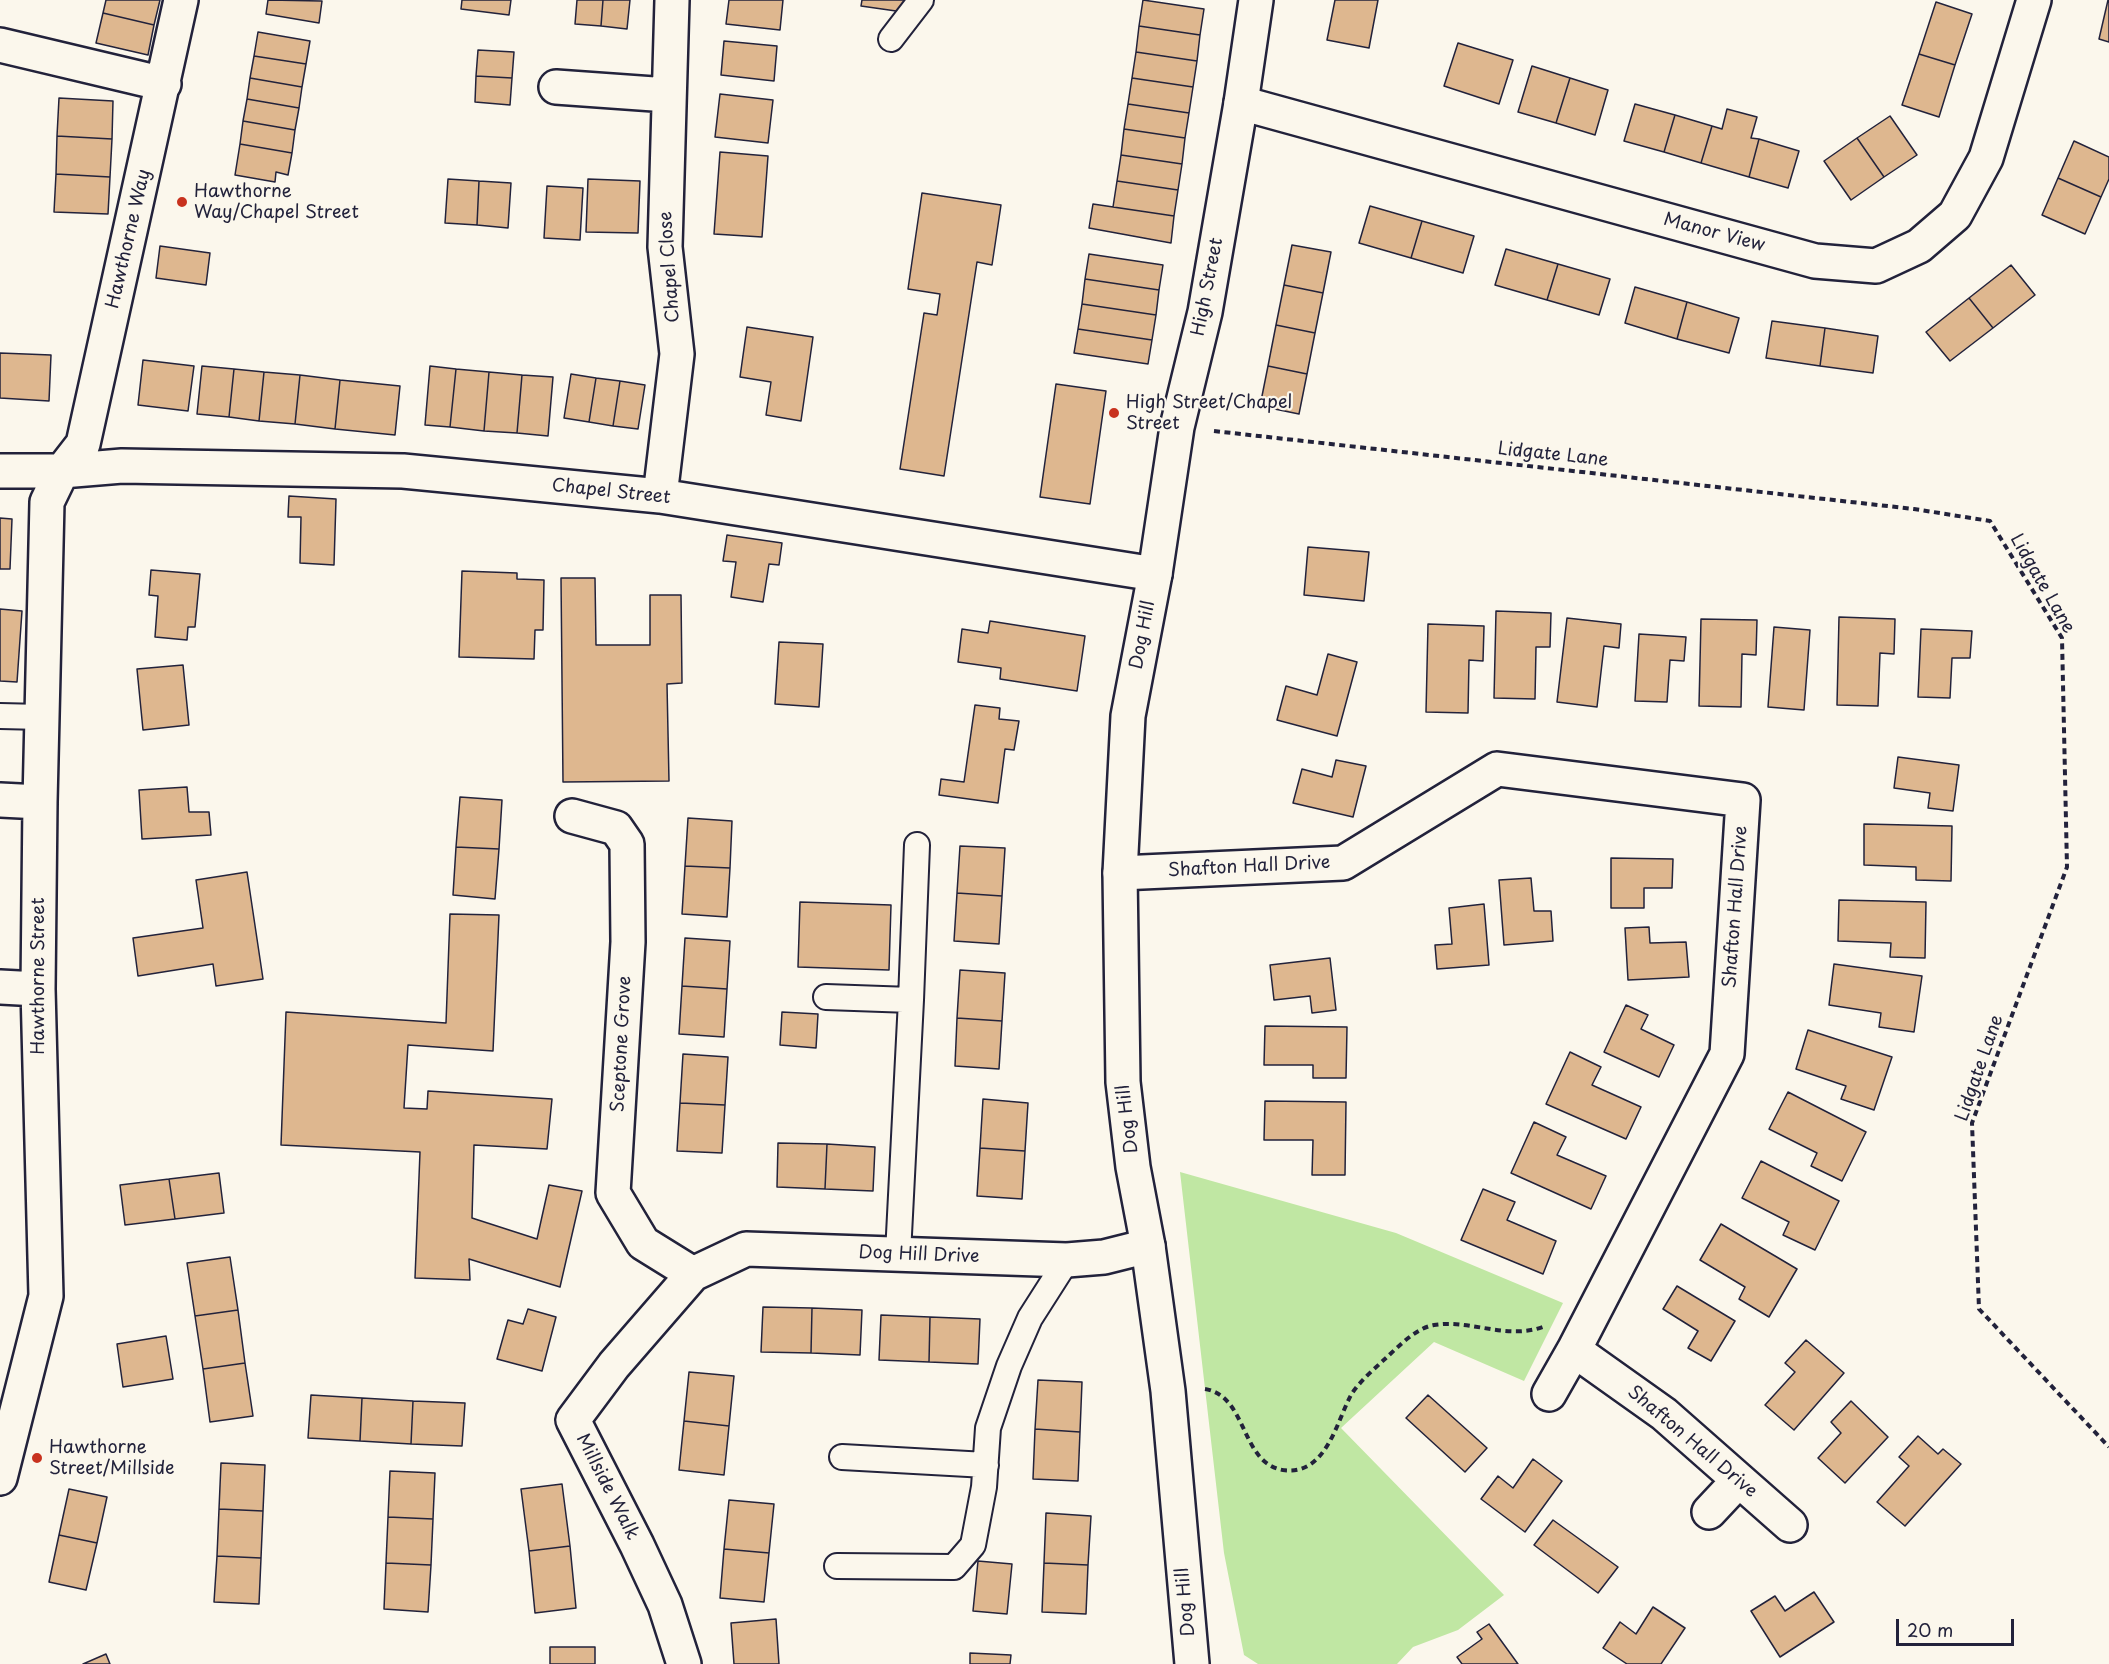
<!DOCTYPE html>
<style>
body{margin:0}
#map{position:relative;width:2109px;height:1664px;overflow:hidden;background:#fbf7ec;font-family:"Playpen Sans",sans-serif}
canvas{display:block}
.scale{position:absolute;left:1896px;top:1619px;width:118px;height:27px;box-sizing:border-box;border:3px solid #22223b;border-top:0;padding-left:8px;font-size:18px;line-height:21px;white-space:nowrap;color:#22223b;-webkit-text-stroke:4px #fbf7ec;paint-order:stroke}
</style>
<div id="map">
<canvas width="2109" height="1664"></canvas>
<div class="scale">20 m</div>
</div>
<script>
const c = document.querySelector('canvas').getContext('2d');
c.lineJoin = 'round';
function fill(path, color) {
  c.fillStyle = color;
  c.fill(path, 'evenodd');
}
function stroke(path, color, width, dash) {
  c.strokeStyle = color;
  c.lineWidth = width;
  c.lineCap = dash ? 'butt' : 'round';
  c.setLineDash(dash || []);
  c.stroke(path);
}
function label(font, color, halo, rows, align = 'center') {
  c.font = font + ' "Playpen Sans",sans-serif';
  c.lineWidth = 4.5;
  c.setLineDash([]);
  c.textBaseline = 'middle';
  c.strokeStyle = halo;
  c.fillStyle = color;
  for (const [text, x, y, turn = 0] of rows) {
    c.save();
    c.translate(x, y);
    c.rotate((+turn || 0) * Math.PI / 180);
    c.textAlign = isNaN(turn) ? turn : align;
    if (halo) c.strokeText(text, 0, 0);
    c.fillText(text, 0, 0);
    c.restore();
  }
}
const green = new Path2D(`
 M1180,1172L1396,1233L1563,1303L1524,1381L1434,1342L1341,1428L1504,1595L1458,1630L1413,1647L1397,1664H1258L1244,1655L1224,1553Z`);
const building = new Path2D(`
 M106,0H160L154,25L103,13Z
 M268,0L322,1L319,23L266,14Z
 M462,0H511L509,15L461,9Z
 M577,0H603L601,26L575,24Z
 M603,0H630L627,29L601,26Z
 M729,0H783L780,30L726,24Z
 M862,0H905L903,12L861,6Z
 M1143,0L1204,9L1200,35L1139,26Z
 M1335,0H1378L1369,48L1327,40Z
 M2108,0H2109V42L2099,39Z
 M1936,2L1972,14L1955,65L1919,54Z
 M103,13L154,25L148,55L96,43Z
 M1139,26L1200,35L1197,61L1136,52Z
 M258,32L310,41L306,64L254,56Z
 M724,41L777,46L774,81L721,75Z
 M1458,43L1513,60L1499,104L1444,86Z
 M478,50L514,52L512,78L476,76Z
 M1136,52L1197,61L1193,87L1132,78Z
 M1919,54L1955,65L1939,117L1902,105Z
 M254,56L306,64L302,87L250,78Z
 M1532,66L1570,78L1556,123L1518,112Z
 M476,76L512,78L510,105L475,102Z
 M250,78L302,87L299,108L247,99Z
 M1132,78L1193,87L1189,113L1128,104Z
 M1570,78L1608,90L1595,135L1556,123Z
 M720,94L773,100L768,143L715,137Z
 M59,98L113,101L112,139L57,136Z
 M247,99L299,108L295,130L243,121Z
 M1128,104L1189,113L1185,138L1124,129Z
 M1635,104L1675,115L1664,152L1624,141Z
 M1727,109L1757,117L1751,138L1759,139L1749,177L1701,163L1712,126L1722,129Z
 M1675,115L1712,126L1701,163L1664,152Z
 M1890,116L1917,155L1884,177L1857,138Z
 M243,121L295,130L292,153L240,144Z
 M1124,129L1185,138L1182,164L1121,155Z
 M57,136L112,139L110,177L56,174Z
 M1857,138L1884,177L1851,200L1824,161Z
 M1759,139L1799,151L1788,188L1749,177Z
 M2074,141L2109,157V179L2101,197L2058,178Z
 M240,144L292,153L288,175L276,172L275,182L235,175Z
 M720,152L768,156L762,237L714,234Z
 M1121,155L1182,164L1178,190L1117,181Z
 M56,174L110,177L108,214L54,212Z
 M2058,178L2101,197L2085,234L2042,215Z
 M448,179L479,181L477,225L445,223Z
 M588,179L640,181L638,233L586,232Z
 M479,181L511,183L508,228L477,225Z
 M1117,181L1178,190L1174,216L1113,207Z
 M547,186L583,188L580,240L544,238Z
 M922,193L1001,205L992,265L977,262L944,476L900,469L924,313L937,315L940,294L908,289Z
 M1093,204L1174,216L1171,243L1089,228Z
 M1370,206L1422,221L1411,258L1359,243Z
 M1422,221L1474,236L1463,273L1411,258Z
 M1292,245L1331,252L1323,293L1284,285Z
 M160,246L210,253L206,285L156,278Z
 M1506,249L1558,264L1547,300L1495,285Z
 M1089,254L1163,265L1159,290L1085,279Z
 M1558,264L1610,279L1599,315L1547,300Z
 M2011,265L2035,295L1993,328L1969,298Z
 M1085,279L1159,290L1156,315L1082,304Z
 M1284,285L1323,293L1315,333L1276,325Z
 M1635,287L1687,302L1677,339L1625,323Z
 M1969,298L1993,328L1950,361L1926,332Z
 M1687,302L1739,318L1729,353L1677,339Z
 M1082,304L1156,315L1152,340L1078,329Z
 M1772,321L1825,328L1820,366L1766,358Z
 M1276,325L1315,333L1307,374L1268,366Z
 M747,327L813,337L801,421L766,415L771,382L740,377Z
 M1825,328L1878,336L1873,373L1820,366Z
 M1078,329L1152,340L1148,364L1074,353Z
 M0,353L51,355L49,401L0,398Z
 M143,360L194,366L188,411L138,405Z
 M202,366L234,369L229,417L197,414Z
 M430,366L456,369L450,427L425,425Z
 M1268,366L1307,374L1299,414L1260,406Z
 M234,369L264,372L259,421L229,417Z
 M456,369L489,372L484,431L450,427Z
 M264,372L300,375L295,424L259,421Z
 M489,372L522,375L517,433L484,431Z
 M571,374L596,378L589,422L564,418Z
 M300,375L340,380L335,429L295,424Z
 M522,375L553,377L548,436L517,433Z
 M596,378L620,381L613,426L589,422Z
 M340,380L400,386L395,435L335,429Z
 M620,381L645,385L638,429L613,426Z
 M1056,384L1106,391L1090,504L1040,497Z
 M289,496L336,499L334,565L300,563L301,517H288Z
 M0,518L12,519L10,569H0Z
 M727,535L782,543L779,565L769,564L763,602L731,597L736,562L723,561Z
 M1308,547L1369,552L1364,601L1304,595Z
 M151,570L200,574L195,627H188L187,640L155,637L158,596L149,595Z
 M462,571L517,573V579L544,580L543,630H535L534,659L459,657Z
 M561,578H595L596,645H650V595H681L682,683L667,684L669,781L563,782Z
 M0,609L22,611L17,682L0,681Z
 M1496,611L1551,613L1550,647H1536L1535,699L1494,698Z
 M1839,617L1895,619L1894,654L1880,653L1878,706L1837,705Z
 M1567,618L1621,624L1619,648L1604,646L1597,707L1557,702Z
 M1701,619L1757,620L1756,655L1742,654L1741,707L1699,706Z
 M990,621L1085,636L1077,691L1000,679L1001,668L958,662L962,629L988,633Z
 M1428,624L1484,626L1483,661L1469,660L1468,713L1426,712Z
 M1774,627L1810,630L1804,710L1768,707Z
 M1921,629L1972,631L1970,658H1952L1950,698L1918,697Z
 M1639,634L1686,637L1684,661L1670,660L1667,702L1635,701Z
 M779,642L823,644L819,707L775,704Z
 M1328,654L1357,662L1337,736L1277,720L1286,686L1317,695Z
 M183,665L189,725L143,730L137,669Z
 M975,705L1000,708L999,719L1019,721L1014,750L1005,749L998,803L939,795L941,779L964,782Z
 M1898,757L1959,765L1953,811L1928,808L1930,793L1894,788Z
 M1336,760L1366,766L1353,817L1293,803L1302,769L1332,777Z
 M187,787L189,812H209L211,835L142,839L139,790Z
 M460,797L502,800L499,849L456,847Z
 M688,818L732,821L730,868L685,866Z
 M1864,824L1952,826L1951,881L1916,880V867L1864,865Z
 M960,846L1005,848L1002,896L957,893Z
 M456,847L499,849L495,899L453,895Z
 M1611,858L1673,859L1672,888H1644V908H1611Z
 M685,866L730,868L727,917L682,914Z
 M247,872L263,979L216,986L213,964L138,976L133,938L203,928L196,880Z
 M1531,878L1534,911H1551L1553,941L1504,945L1499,880Z
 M957,893L1002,896L999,944L954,941Z
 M1839,900L1926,902L1925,958L1890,957L1891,943L1838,941Z
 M800,902L891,905L889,970L798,967Z
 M1484,904L1489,965L1437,969L1435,945L1452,944L1449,908Z
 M450,914L499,915L493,1051L408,1045L404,1108L427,1109L428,1091L552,1099L547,1149L474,1145L472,1218L537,1239L549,1185L582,1191L560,1287L469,1259L470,1280L415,1278L420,1152L281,1145L286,1012L446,1023Z
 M1649,927L1650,943L1686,942L1689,977L1628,980L1625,928Z
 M685,938L730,941L727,989L682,986Z
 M1330,958L1336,1010L1312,1013L1310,996L1274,1000L1270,965Z
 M1834,964L1922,976L1914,1032L1879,1027L1881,1013L1829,1005Z
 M960,970L1005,973L1002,1021L957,1018Z
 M682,986L727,989L724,1037L679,1034Z
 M1626,1005L1648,1015L1641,1029L1674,1045L1659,1077L1604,1052Z
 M782,1012L818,1014L816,1048L780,1045Z
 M957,1018L1002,1021L999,1069L955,1066Z
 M1265,1026L1347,1027L1346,1078H1313V1065H1264Z
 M1808,1030L1892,1057L1874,1110L1841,1099L1846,1086L1796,1069Z
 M1570,1052L1601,1067L1592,1085L1641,1107L1626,1139L1546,1104Z
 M683,1054L728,1057L725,1105L680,1103Z
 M1788,1092L1866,1132L1842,1181L1811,1166L1817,1153L1769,1129Z
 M983,1099L1028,1103L1025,1151L980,1148Z
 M1265,1101L1346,1102L1345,1175H1312L1313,1140H1264Z
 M680,1103L725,1105L722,1153L677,1151Z
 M1534,1122L1566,1137L1557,1155L1606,1176L1591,1209L1511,1173Z
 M778,1143L827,1144L825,1189L777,1187Z
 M827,1144L875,1147L873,1191L825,1189Z
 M980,1148L1025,1151L1022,1199L977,1196Z
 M1761,1161L1839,1201L1815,1250L1783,1235L1789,1222L1742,1198Z
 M219,1173L224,1213L175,1219L169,1179Z
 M169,1179L175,1219L125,1225L120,1185Z
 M1483,1189L1515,1202L1507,1220L1556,1241L1543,1274L1461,1240Z
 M1721,1224L1797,1269L1769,1317L1739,1299L1745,1287L1700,1260Z
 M230,1257L238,1310L195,1316L187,1263Z
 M1677,1286L1735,1321L1711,1361L1688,1348L1698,1331L1663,1309Z
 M763,1307L812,1308L811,1353L761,1352Z
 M812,1308L862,1310L860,1355L811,1353Z
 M528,1309L556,1317L542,1371L497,1359L508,1320L523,1324Z
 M238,1310L245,1363L203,1369L195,1316Z
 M881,1315L930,1317L929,1362L879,1360Z
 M930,1317L980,1319L978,1364L929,1362Z
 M166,1336L173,1379L123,1387L117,1344Z
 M1806,1340L1844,1373L1794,1430L1765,1405L1795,1372L1785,1363Z
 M245,1363L253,1416L210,1422L203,1369Z
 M689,1372L734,1376L729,1426L684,1421Z
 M1038,1380L1082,1382L1080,1432L1035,1429Z
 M311,1395L362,1398L360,1441L308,1438Z
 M1428,1395L1487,1448L1465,1472L1406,1418Z
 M362,1398L413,1401L411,1444L360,1441Z
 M413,1401L465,1403L462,1446L411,1444Z
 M1851,1401L1888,1437L1845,1483L1818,1458L1841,1433L1831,1422Z
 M684,1421L729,1426L724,1475L679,1470Z
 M1035,1429L1080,1432L1078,1481L1033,1479Z
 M1918,1436L1938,1454L1943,1449L1961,1464L1905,1526L1877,1502L1909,1466L1899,1457Z
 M1533,1459L1562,1481L1525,1532L1481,1499L1498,1476L1513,1488Z
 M221,1463L265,1465L263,1511L219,1509Z
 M390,1471L435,1473L433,1519L388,1517Z
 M562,1484L570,1546L529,1551L521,1489Z
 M69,1489L107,1497L97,1543L59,1535Z
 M729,1500L774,1504L769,1553L724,1549Z
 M219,1509L263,1511L261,1558L217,1556Z
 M1046,1513L1091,1516L1088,1565L1044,1563Z
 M388,1517L433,1519L431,1565L386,1563Z
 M1553,1520L1618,1567L1598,1593L1534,1545Z
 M59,1535L97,1543L86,1590L49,1582Z
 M570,1546L576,1608L535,1613L529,1551Z
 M724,1549L769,1553L764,1602L720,1598Z
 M217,1556L261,1558L259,1604L214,1602Z
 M978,1561L1012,1564L1007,1614L973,1611Z
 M386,1563L431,1565L428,1612L384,1609Z
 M1044,1563L1088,1565L1086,1614L1042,1612Z
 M1814,1592L1834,1622L1780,1657L1751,1611L1775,1596L1785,1611Z
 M1653,1607L1685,1628L1661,1664H1627L1603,1648L1620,1622L1636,1634Z
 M776,1619L779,1664H734L731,1623Z
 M1489,1624L1518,1664H1462L1457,1657L1482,1639L1477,1632Z
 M550,1647H595V1664H550Z
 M970,1653L1011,1655L1010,1664H970Z
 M106,1654L110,1664H83Z`);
const path = new Path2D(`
 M1214,431L1914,509L1990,521L2062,638L2067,867L1972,1123L1979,1309L2109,1447
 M1205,1389C1248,1396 1240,1463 1283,1470C1326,1476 1336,1423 1351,1395C1359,1382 1374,1369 1386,1358C1399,1346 1416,1328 1434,1325C1470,1319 1505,1340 1543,1327`);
const service = new Path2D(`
 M891,39L921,0
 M0,716L42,717
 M826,997L911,1000L898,1254
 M911,1000L917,845
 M842,1457L986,1465
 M837,1566L954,1567L973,1545L984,1487L988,1428L1009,1366L1030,1318L1067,1260`);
const minor = new Path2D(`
 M0,45L164,84
 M556,87L668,95
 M1241,103L1815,261L1876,266L1919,246L1955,215L1986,158L2034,0
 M0,471H62L122,466L403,471L660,496L1155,574
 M660,496L677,354L665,247L672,0
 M0,800L40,802
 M572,816L616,828L627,844L628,942L613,1193L643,1243L693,1274
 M1120,873L1343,863L1497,769L1743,800L1727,1054L1574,1350L1664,1414L1790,1525
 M0,987L38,989
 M1549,1394L1574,1350
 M0,1478L46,1296L38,989L40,802L47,502L62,471L83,444L181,0
 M1709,1512L1739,1480
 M684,1664L665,1605L637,1545L573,1420L614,1365L693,1274L746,1249L1067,1260L1104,1257L1148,1246`);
const tertiary = new Path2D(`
 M1192,1664L1168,1391L1148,1246L1133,1167L1123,1082L1120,873L1128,716L1155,574L1177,427L1205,312L1241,103L1256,0`);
const markers = [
 [182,202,6,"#c8321e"],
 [1114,413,6,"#c8321e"],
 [37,1458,6,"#c8321e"]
];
const poiNames = [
 ["Hawthorne",194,192],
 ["Way/Chapel Street",194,213],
 ["High Street/Chapel",1126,403],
 ["Street",1126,424],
 ["Hawthorne",49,1448],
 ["Street/Millside",49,1469]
];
const streetNames = [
 ["Manor View",1714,233,15],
 ["Hawthorne Way",129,239,-77],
 ["Chapel Close",670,267,-94],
 ["High Street",1208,287,-79],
 ["Lidgate Lane",1553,455,6],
 ["Chapel Street",611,492,6],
 ["Lidgate Lane",2042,584,60],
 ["Dog Hill",1143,635,-79],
 ["Shafton Hall Drive",1249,867,-3],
 ["Shafton Hall Drive",1736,907,-86],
 ["Hawthorne Street",39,976,-90],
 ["Sceptone Grove",622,1044,-87],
 ["Lidgate Lane",1980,1068,-71],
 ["Dog Hill",1128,1119,-97],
 ["Dog Hill Drive",919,1255,2],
 ["Shafton Hall Drive",1692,1442,40],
 ["Millside Walk",607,1487,63],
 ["Dog Hill",1186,1602,-95]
];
fill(green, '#c0e7a3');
fill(building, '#deb78f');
stroke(building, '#22223b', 1.5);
stroke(service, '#22223b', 28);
stroke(minor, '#22223b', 38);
stroke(tertiary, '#22223b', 38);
stroke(path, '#22223b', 4, [6, 4.5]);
stroke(service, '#fbf7ec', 24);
stroke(minor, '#fbf7ec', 33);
stroke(tertiary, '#fbf7ec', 33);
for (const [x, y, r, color] of markers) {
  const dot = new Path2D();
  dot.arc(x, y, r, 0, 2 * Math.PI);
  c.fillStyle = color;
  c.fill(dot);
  stroke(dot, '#fbf7ec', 2);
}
label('18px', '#22223b', '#fbf7ec', poiNames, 'left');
label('18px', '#22223b', '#fbf7ec', streetNames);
</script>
